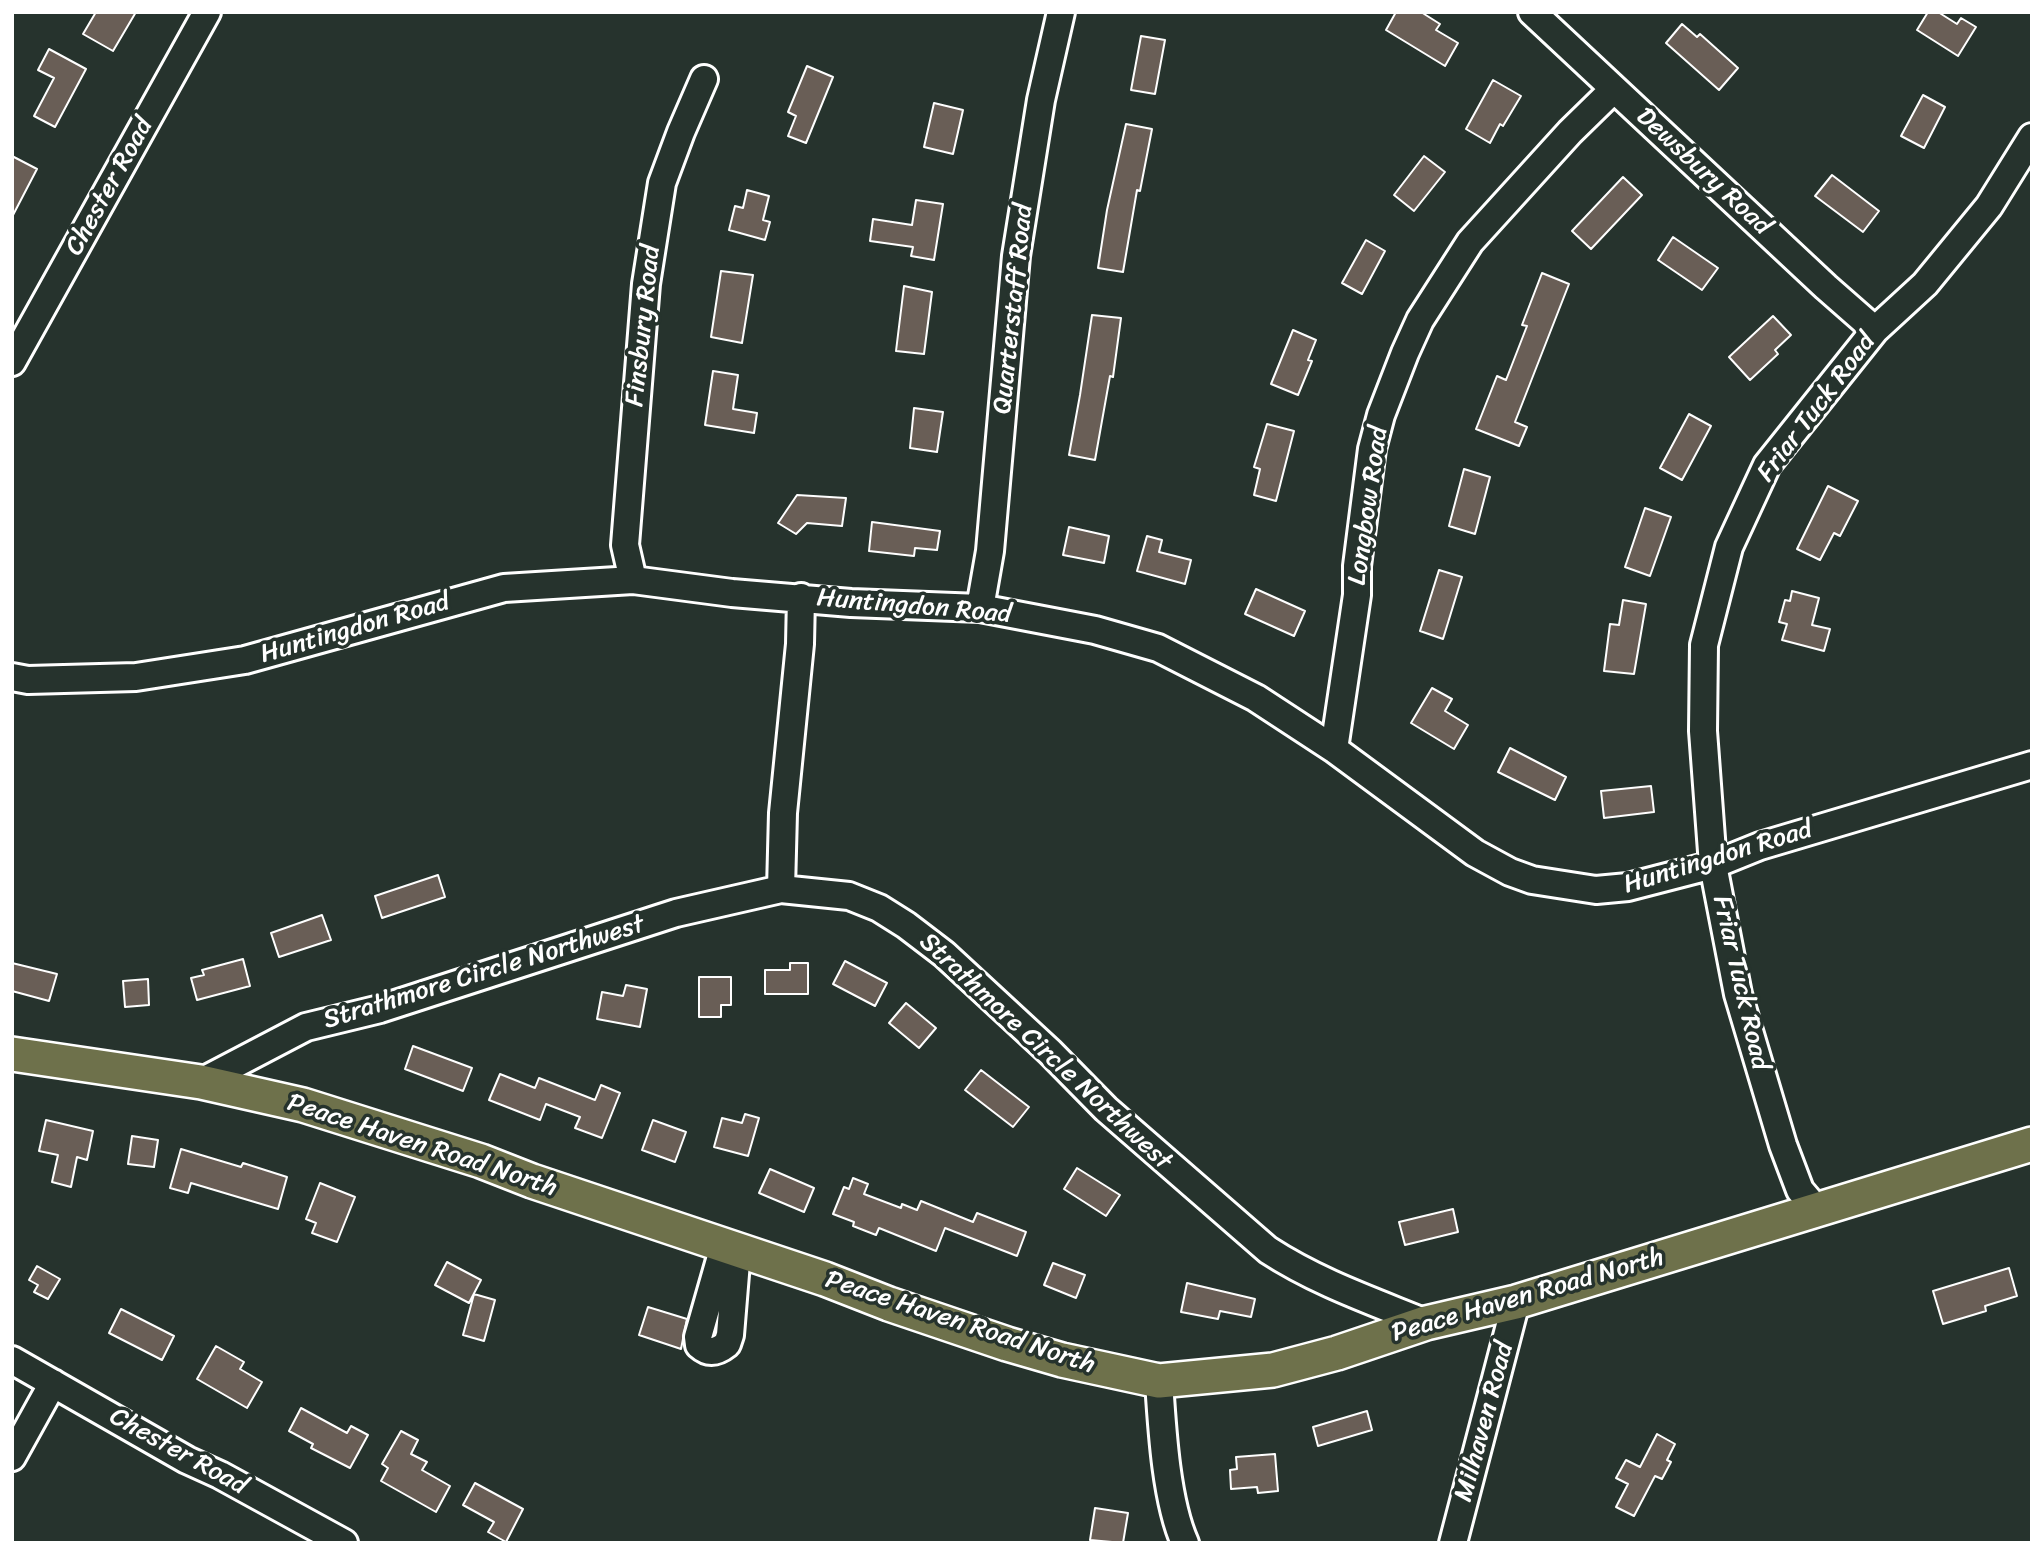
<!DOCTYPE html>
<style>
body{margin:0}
#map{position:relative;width:2044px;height:1555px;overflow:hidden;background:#26332d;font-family:Sriracha,sans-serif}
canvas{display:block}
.frame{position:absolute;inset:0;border:14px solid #fff;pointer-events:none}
</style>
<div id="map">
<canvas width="2044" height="1555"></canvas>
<div class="frame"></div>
</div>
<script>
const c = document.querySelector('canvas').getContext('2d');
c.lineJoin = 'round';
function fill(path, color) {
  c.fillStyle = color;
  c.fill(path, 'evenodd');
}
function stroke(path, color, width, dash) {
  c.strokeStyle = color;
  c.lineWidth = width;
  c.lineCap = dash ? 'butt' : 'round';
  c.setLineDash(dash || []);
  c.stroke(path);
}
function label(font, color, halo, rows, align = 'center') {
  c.font = font + ' Sriracha,sans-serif';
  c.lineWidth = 7;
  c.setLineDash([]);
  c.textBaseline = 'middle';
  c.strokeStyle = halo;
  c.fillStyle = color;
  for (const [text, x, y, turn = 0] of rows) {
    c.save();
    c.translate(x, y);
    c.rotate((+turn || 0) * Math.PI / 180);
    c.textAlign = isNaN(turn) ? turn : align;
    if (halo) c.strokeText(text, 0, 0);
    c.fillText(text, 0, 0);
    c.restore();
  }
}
const building = new Path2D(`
 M96,12H136L113,51L83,34Z
 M1396,12H1421L1440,24L1436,30L1458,43L1445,66L1386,30Z
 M1928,12H1938L1957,24L1961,18L1976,27L1958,56L1917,30Z
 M1682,24L1697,37L1700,34L1738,68L1719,90L1666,43Z
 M1141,36L1165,40L1155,94L1131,90Z
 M49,49L86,69L55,127L34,116L54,78L38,70Z
 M807,66L833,77L806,143L788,136L796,116L788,112Z
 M1493,80L1521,96L1503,126L1500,124L1490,143L1466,129Z
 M1923,95L1945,107L1924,148L1901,136Z
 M934,103L963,110L953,154L924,147Z
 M1126,124L1152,129L1140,191L1137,190L1123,272L1098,268L1107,210Z
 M12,156L37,169L12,217Z
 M1424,156L1445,172L1414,211L1394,195Z
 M1832,175L1879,211L1863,232L1815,196Z
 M1623,177L1642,195L1591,249L1572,231Z
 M747,190L769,196L763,220L770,222L765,240L729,230L735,206L743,208Z
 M916,200L943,204L934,260L911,256L913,247L870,241L873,219L912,225Z
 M1673,237L1718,268L1702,290L1658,260Z
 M1366,240L1385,251L1362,294L1342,283Z
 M721,271L753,275L742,343L711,337Z
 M1542,273L1569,284L1515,422L1527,427L1519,446L1476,429L1497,376L1506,380L1527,326L1522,325Z
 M904,286L932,292L924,354L896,351Z
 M1092,315L1121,318L1113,377L1110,376L1095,460L1069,455L1080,395Z
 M1773,316L1791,335L1775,350L1778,354L1750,380L1729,357Z
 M1293,330L1316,340L1308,360L1312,361L1298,395L1271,384Z
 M713,371L738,375L733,409L757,413L754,433L705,425Z
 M914,408L943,412L937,452L910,448Z
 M1689,414L1711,426L1682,480L1660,468Z
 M1267,424L1294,431L1276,501L1254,495L1260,469L1254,467Z
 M1464,469L1490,477L1475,534L1449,526Z
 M1828,486L1858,501L1840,536L1834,533L1820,560L1797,549Z
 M797,495L846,498L842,526L807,523L796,534L778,523Z
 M1645,508L1671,517L1650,576L1625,567Z
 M872,522L940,531L937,550L915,548L914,556L869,551Z
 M1069,527L1109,536L1104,563L1063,555Z
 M1147,536L1162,540L1159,552L1191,560L1185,584L1137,571Z
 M1439,570L1462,577L1443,639L1420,631Z
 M1256,589L1305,611L1294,636L1245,614Z
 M1792,591L1819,598L1812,625L1830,629L1824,651L1782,640L1787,624L1779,622L1785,600L1790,601Z
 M1623,600L1646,604L1634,674L1604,671L1610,624L1619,625Z
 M1432,688L1452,699L1445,711L1468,725L1454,749L1411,723Z
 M1510,748L1566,777L1555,800L1498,772Z
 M1651,786L1654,812L1604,818L1601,791Z
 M438,875L445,897L382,918L375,896Z
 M322,915L331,940L279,957L271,933Z
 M243,959L250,986L197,1000L191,978L204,975L202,970Z
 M845,961L887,983L875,1006L833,984Z
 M12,963L57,974L49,1001L12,991Z
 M790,963H808V994H765V970H790Z
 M699,977H731V1005H721V1017H699Z
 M148,979L149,1005L125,1007L123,981Z
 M626,985L647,989L640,1027L597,1019L602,992L623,996Z
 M906,1003L936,1028L919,1048L889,1023Z
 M413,1046L472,1068L463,1091L405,1069Z
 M981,1070L1029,1107L1013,1127L965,1090Z
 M500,1074L535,1088L539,1078L595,1100L601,1085L620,1093L602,1138L575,1128L580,1117L546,1104L540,1120L489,1100Z
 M745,1114L759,1118L748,1156L714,1147L722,1118L742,1123Z
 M46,1120L93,1131L87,1160L77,1157L71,1187L52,1182L58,1155L39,1151Z
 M653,1120L686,1132L675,1162L642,1150Z
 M132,1136L158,1140L154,1167L128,1164Z
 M181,1149L241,1167L243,1163L287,1177L278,1209L191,1183L188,1193L170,1188Z
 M1077,1168L1120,1195L1106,1216L1064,1189Z
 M770,1169L814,1188L804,1212L759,1193Z
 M853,1178L868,1184L864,1194L901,1208L902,1204L917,1210L921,1201L973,1222L977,1213L1026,1232L1017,1256L945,1228L936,1251L879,1228L876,1235L853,1226L854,1222L833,1214L844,1187L849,1189Z
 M320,1183L355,1197L337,1242L312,1233L316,1223L306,1219Z
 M1453,1209L1458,1232L1405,1245L1399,1222Z
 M447,1262L481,1280L469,1303L435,1285Z
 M1053,1263L1085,1275L1076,1298L1044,1285Z
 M37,1266L60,1279L48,1299L34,1292L38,1285L29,1280Z
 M2009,1268L2017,1296L1985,1306L1986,1311L1943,1324L1933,1291Z
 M1187,1283L1255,1299L1251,1317L1220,1311L1218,1319L1181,1312Z
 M474,1294L495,1300L484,1341L463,1335Z
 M648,1307L687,1319L681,1349L639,1335Z
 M121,1309L174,1336L162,1360L109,1333Z
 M216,1346L244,1362L240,1369L262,1382L247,1408L197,1379Z
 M301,1408L347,1433L351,1426L368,1435L350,1468L311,1448L313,1444L289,1431Z
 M1367,1411L1372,1430L1318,1446L1313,1427Z
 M401,1431L418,1440L411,1454L427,1462L422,1470L450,1486L436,1512L381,1481L388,1468L382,1464Z
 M1657,1434L1675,1444L1667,1460L1671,1462L1662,1479L1655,1476L1634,1516L1616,1507L1628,1484L1616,1478L1626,1460L1640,1467Z
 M1275,1454L1278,1491L1258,1493L1257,1487L1231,1489L1230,1470L1237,1469L1236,1457Z
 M475,1483L523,1509L506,1542L488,1532L494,1522L463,1505Z
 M1095,1508L1128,1513L1123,1543L1090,1540Z`);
const minor = new Path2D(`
 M1532,12L1826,287L1875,330
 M12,362L207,12
 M633,580L625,545L646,284L662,183L681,132L704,79
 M980,608L990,551L1016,256L1041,100L1061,12
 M12,677L28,680L136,677L245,660L504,588L633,580L732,593L851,603L980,608L1095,630L1158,648L1256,698L1334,749L1475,853L1510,872L1532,880L1596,890L1628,887L1713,865L1760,846L2032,765
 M1334,749L1357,595V566L1372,449L1381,415L1405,353L1420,320L1470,242L1570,132L1614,89
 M781,889L783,813L800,644L801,597
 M201,1082L306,1027L380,1009L676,913L781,889L849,896L879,908L906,925L944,954L1050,1052L1106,1109L1268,1250C1317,1282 1372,1301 1426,1323
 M1817,1210L1800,1190L1783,1145L1738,994L1713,865L1703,731L1704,645L1729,547L1767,465L1875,330L1925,284L1989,206L2032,137
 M724,1246L698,1337L699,1345C709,1354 717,1352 727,1344L730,1335L737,1250
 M12,1360L187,1460L220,1475L344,1543
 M1159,1381C1162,1428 1166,1501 1185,1543
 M12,1457L53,1383
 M1453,1543L1516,1302`);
const major = new Path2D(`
 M12,1054L201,1082L303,1105L481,1161L532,1181L825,1279L889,1304L1007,1344L1062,1360L1159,1381L1273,1370L1337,1353L1426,1323L1516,1302L2032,1144`);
const streetNames = [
 ["Dewsbury Road",1703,172,43],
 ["Chester Road",110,187,-61],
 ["Quarterstaff Road",1014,309,-84],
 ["Finsbury Road",644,326,-84],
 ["Friar Tuck Road",1817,408,-53],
 ["Longbow Road",1369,506,-82],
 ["Huntingdon Road",914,607,5],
 ["Huntingdon Road",355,629,-16],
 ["Huntingdon Road",1718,858,-17],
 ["Strathmore Circle Northwest",484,973,-17],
 ["Friar Tuck Road",1740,983,77],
 ["Strathmore Circle Northwest",1045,1052,43],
 ["Peace Haven Road North",422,1146,18],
 ["Peace Haven Road North",1528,1296,-16],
 ["Peace Haven Road North",960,1323,18],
 ["Milhaven Road",1485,1422,-75],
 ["Chester Road",178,1452,29]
];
fill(building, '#695e56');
stroke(building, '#fff', 2);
stroke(minor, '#fff', 32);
stroke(major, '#fff', 38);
stroke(minor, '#26332d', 26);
stroke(major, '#6e714b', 33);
label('26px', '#fff', '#26332d', streetNames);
</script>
